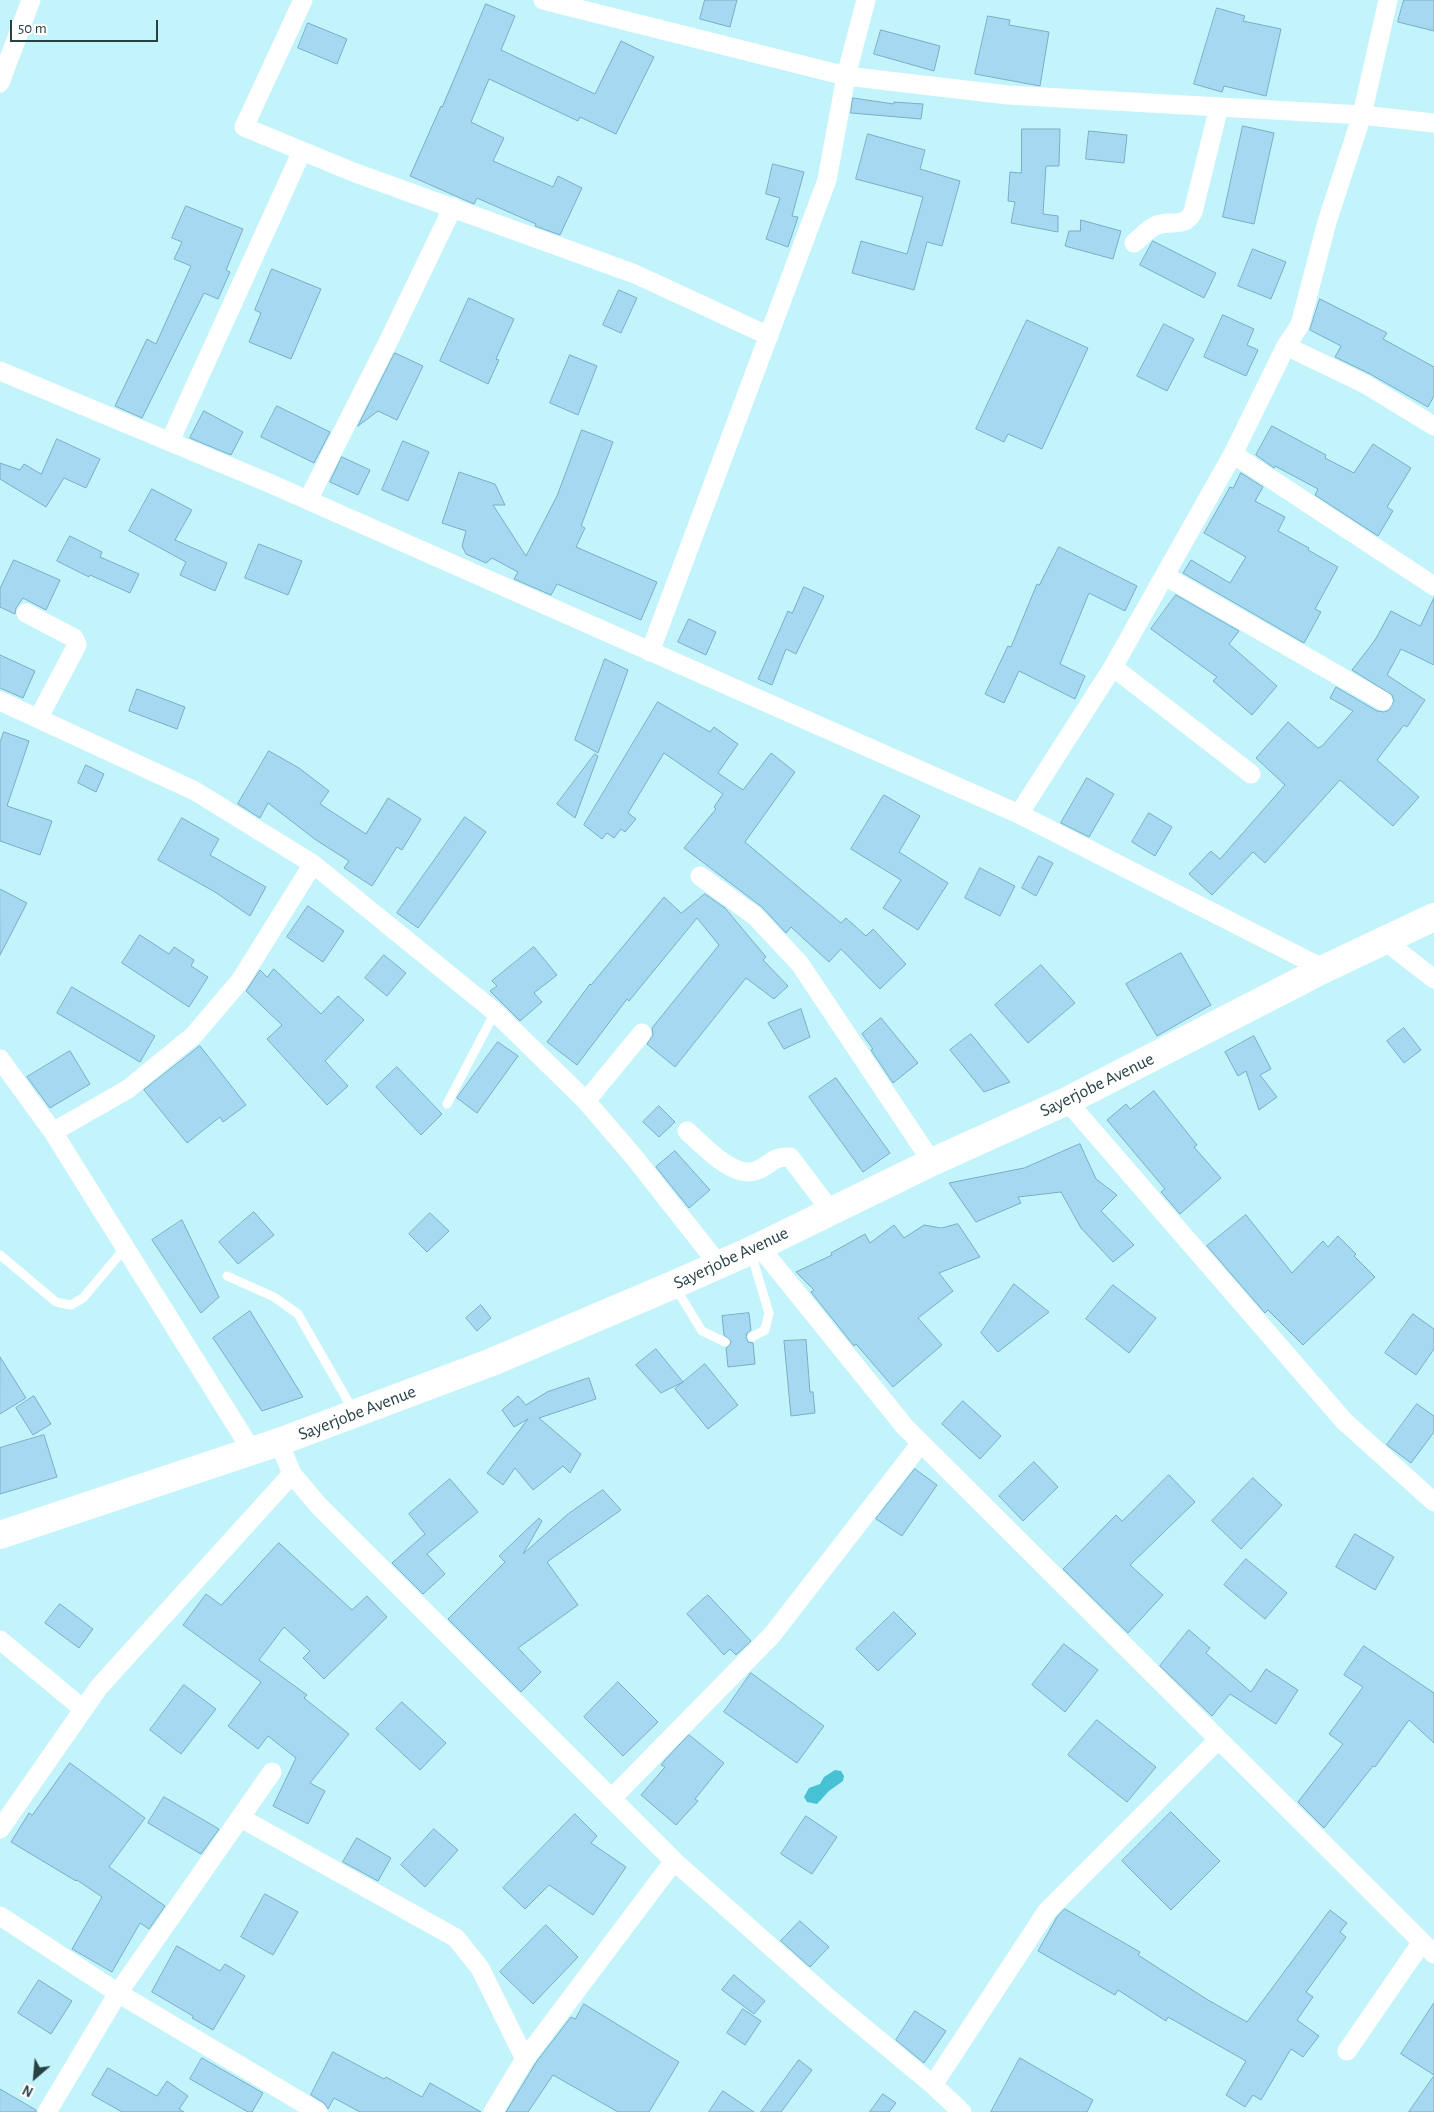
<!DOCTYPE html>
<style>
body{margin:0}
#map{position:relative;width:1434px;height:2112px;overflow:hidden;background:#c3f4fc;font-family:"Alegreya Sans",sans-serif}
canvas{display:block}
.north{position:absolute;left:10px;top:2052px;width:50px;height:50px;-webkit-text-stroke:4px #fff;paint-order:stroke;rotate:207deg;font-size:14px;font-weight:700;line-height:20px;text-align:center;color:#284145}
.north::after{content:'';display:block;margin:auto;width:18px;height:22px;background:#284145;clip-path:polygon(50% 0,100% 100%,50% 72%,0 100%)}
.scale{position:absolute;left:10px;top:20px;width:148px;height:22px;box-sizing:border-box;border:2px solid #284145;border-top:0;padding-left:6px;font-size:15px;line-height:18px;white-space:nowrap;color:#284145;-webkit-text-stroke:4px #fff;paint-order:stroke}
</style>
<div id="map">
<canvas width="1434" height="2112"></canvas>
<div class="north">N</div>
<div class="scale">50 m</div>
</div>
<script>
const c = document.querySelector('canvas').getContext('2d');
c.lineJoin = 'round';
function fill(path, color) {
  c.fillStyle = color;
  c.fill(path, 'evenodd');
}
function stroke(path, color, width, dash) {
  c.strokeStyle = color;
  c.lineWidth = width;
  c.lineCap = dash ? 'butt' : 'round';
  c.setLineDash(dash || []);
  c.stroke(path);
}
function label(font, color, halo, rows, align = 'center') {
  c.font = font + ' "Alegreya Sans",sans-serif';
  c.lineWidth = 5;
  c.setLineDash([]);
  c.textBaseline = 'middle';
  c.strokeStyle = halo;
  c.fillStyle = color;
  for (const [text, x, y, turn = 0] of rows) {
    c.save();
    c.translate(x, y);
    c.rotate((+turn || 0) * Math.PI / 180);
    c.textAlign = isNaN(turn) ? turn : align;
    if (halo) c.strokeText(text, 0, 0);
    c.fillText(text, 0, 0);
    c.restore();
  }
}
const water = new Path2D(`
 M835,1770L841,1771L844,1776L843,1781L829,1791L817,1804L807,1802L804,1797L809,1788L820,1784L824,1777Z`);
const building = new Path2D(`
 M705,0H737L730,27L700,19Z
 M1404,0H1434V31L1398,22Z
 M486,4L515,16L501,50L595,94L621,41L654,57L616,134L580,117L578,121L489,79L471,122L504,138L493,161L553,187L558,176L582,188L560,235L535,226L536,224L477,198L474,204L410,176L441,106L442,107Z
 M1217,8L1245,16L1243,21L1281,29L1266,96L1224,86L1222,92L1194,84Z
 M988,16L1010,20L1009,25L1049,32L1040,86L975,74Z
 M308,23L347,39L337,64L298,48Z
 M881,30L940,46L934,71L874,54Z
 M853,98L894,104V102L923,104L921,119L851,113Z
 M1243,126L1274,133L1254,224L1223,217Z
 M1022,129H1060L1059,166H1046L1043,214L1058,216V232L1011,223L1015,202L1008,201L1010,172L1021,173Z
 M1089,131L1127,135L1124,163L1086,159Z
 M868,134L925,150L920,169L960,181L942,246L927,242L914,290L852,273L861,241L907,254L923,197L856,179Z
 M773,164L804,172L792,216L798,217L788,247L766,239L780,198L766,194Z
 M186,206L243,229L226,270L230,272L218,299L204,293L142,418L115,406L147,339L156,344L191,266L174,259L182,242L172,238Z
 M1081,220L1121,231L1113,259L1065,246L1069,231H1080Z
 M1153,241L1216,273L1204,298L1140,265Z
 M1253,249L1286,262L1271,299L1238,286Z
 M272,269L321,289L291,359L249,342L261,313L255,310Z
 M619,290L637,298L621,333L603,325Z
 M469,298L514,319L496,359L499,360L488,384L440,361Z
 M1320,299L1387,333L1383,339L1434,367V396L1428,407L1370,374L1335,357L1341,346L1310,330Z
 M1223,315L1254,329L1247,345L1258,350L1246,376L1204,357Z
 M1027,320L1088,348L1042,449L1008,434L1004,442L976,429Z
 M1164,324L1194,339L1167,391L1137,376Z
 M395,353L423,366L397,420L378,411L358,426Z
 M570,355L597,366L578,415L550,403Z
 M277,406L330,432L314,463L261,437Z
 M204,411L243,432L231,455L190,438Z
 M1272,426L1326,455L1325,458L1354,473L1373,444L1411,468L1387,507L1393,511L1378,536L1315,495L1318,489L1275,466L1274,468L1256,455Z
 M582,430L613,442L581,526L585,528L576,547L657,582L641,620L557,584L551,595L514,579L518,572L492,558L486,563L466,554L462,546L466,531L442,523L459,472L495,484L505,505H493L526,556L557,496Z
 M57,439L100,459L86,488L64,478L46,507L0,479V463L20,470L24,464L41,474Z
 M403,441L429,452L408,501L382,490Z
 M342,457L370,470L358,495L330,482Z
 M1241,473L1263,487L1255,501L1285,517L1278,531L1309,548L1308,550L1338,567L1315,609L1321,612L1304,643L1183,573L1191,560L1230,583L1246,557L1204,533L1230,487L1233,488Z
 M152,489L192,510L175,540L227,563L215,591L180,575L186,562L129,531Z
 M70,536L102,552L100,557L139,574L130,593L90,575L89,577L57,561Z
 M259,544L302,561L288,595L245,578Z
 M1059,547L1137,586L1125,611L1089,593L1060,664L1085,676L1075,699L1019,671L1004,703L985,694L1008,646L1011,647L1037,584L1039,585Z
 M14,560L60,580L46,610L23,598L16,608L15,614L0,607V589Z
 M804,587L824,596L796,654L786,649L772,685L758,679L788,611L792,613Z
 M1176,595L1239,631L1229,644L1277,686L1252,715L1213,681L1217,677L1151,629Z
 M1434,598V665L1401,649L1387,675L1425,700L1407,727L1404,725L1377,760L1419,797L1393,826L1340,780L1265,863L1253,852L1212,895L1189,874L1211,851L1220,859L1285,785L1256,758L1288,722L1318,748L1322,746L1353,711L1330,698L1336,687L1377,711L1384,712L1389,710L1394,701L1392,695L1352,670L1375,640L1391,611L1420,626Z
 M689,619L716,632L706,655L678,642Z
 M0,655L35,671L23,698L0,688Z
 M605,659L628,670L598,753L575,740Z
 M137,689L185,707L177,729L129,711Z
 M658,702L710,732L714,727L738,744L718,773L743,790L771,753L795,772L745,842L841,923L846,918L866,936L873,929L906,964L880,989L841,949L829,962L791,927L786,933L762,907L684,848L716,809L714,807L723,794L664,753L628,813L636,819L625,832L621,829L614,838L607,833L602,839L584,825Z
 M4,732L29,741L7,806L52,821L40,855L0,841V743Z
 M269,751L299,768L329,791L320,804L366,834L388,798L421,819L402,850L397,847L372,886L344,868L349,861L316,840L268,803L260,818L238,804Z
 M595,754L598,756L575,818L557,804Z
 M86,765L104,774L96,792L78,783Z
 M1087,778L1114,794L1089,837L1061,823Z
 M884,795L920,816L899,852L948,883L918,930L883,908L901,880L851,849Z
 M1149,813L1172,827L1155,856L1132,842Z
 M465,817L486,832L418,928L397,913Z
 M182,818L219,839L210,855L266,887L250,916L215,892L158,860Z
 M1039,856L1053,863L1036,896L1022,888Z
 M980,868L1015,886L1000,916L965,898Z
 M0,889L27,903L0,955Z
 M705,894L725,908L766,957L763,960L788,986L774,999L746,978L675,1067L647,1044L653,1035L652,1028L719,945L697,918L629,1001L627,999L577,1065L547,1042L590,984L591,985L664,897L681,913Z
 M308,906L344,931L323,962L287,937Z
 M140,935L169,954L174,947L194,960L191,966L208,977L189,1007L122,963Z
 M534,947L557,975L534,993L542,1002L520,1021L490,991L497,986L492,981Z
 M1181,953L1211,1005L1157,1036L1126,984Z
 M384,955L406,973L387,996L365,978Z
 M1041,965L1075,1003L1028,1043L995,1005Z
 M274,969L321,1014L338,996L364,1020L325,1061L348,1086L327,1105L267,1039L282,1025L246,991L260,970L267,977Z
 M72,987L155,1036L140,1062L57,1013Z
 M801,1009L810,1037L784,1049L768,1023Z
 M881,1018L918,1063L893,1083L871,1050L873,1049L862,1034Z
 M1404,1028L1421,1050L1404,1063L1387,1041Z
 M971,1034L1010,1082L984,1092L950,1050Z
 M1254,1036L1271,1069L1260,1075L1277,1097L1259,1110L1246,1071L1238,1076L1225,1052Z
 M498,1042L518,1056L477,1113L457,1098Z
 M200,1046L246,1105L223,1122L220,1117L187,1143L144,1090Z
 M70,1051L90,1084L50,1108L27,1077Z
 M397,1067L442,1114L421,1135L376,1087Z
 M836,1078L890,1153L863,1172L809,1097Z
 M1154,1091L1197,1145L1194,1147L1221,1178L1180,1214L1161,1192L1165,1189L1107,1120L1126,1104L1130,1109Z
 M659,1106L675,1122L659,1137L643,1122Z
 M1080,1144L1096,1179L1117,1195L1101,1211L1134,1245L1113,1262L1081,1228L1061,1192L1018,1197L1021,1203L976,1222L949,1183L1024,1168Z
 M675,1151L710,1190L689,1208L656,1167Z
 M254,1212L274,1235L238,1264L219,1242Z
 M430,1213L449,1231L427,1252L409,1234Z
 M1246,1215L1292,1273L1323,1241L1328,1247L1338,1236L1356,1254L1354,1256L1375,1277L1303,1345L1268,1310L1265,1313L1207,1246Z
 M182,1220L219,1297L201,1313L152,1240Z
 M958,1224L980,1257L939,1273L953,1291L918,1318L942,1345L893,1387L856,1344L854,1346L811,1292L814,1290L796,1272L832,1255L831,1253L865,1234L870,1243L894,1225L904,1238L924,1225L941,1228Z
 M1014,1284L1049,1312L998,1352L981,1333Z
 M1113,1285L1156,1318L1129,1353L1086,1319Z
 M481,1305L491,1318L477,1331L466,1318Z
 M250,1311L303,1397L262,1411L213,1338Z
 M749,1313L751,1330L747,1333L746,1337L748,1342L753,1343L755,1364L728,1367L726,1348L730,1345L731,1341L724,1335L722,1316Z
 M1413,1314L1434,1329V1349L1416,1375L1385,1353Z
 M806,1340L810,1392H813L815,1413L791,1416L784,1341Z
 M656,1349L683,1382L661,1393L636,1365Z
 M0,1357L26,1398L0,1414Z
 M705,1364L738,1405L708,1429L675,1389Z
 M589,1378L596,1399L539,1418L581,1454L570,1473L563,1466L533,1490L515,1468L503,1485L487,1473L528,1419L514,1427L502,1410L518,1396L526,1405L547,1392Z
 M34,1396L51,1424L33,1435L16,1408Z
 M963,1401L1001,1436L980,1459L942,1424Z
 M1417,1404L1434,1416V1432L1411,1463L1387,1445Z
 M44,1435L57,1477L0,1494V1448Z
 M1034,1462L1058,1487L1023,1521L999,1496Z
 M915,1469L937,1485L902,1536L876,1519Z
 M1169,1475L1195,1502L1130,1565L1163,1595L1128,1633L1063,1569L1116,1515L1122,1521Z
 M1253,1478L1282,1505L1241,1549L1212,1521Z
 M450,1479L478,1512L427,1554L445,1574L423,1594L392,1563L425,1534L409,1514Z
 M603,1490L621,1510L547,1562L578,1605L518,1648L541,1672L521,1692L448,1619L505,1562L499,1556L539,1518L542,1521L523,1554L568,1514Z
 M1355,1534L1394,1557L1375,1590L1336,1567Z
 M279,1543L352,1610L367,1596L387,1617L324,1679L303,1658L310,1651L284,1627L259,1660L307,1695L304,1698L349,1734L310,1783L325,1791L308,1824L273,1806L296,1758L268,1736L258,1749L228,1726L261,1682L183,1625L206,1594L221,1605Z
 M1246,1559L1287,1593L1265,1619L1224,1585Z
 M708,1595L751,1641L736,1655L730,1649L724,1655L687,1614Z
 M60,1604L93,1629L79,1648L45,1623Z
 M894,1612L916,1634L878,1671L856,1649Z
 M1189,1630L1210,1648L1206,1653L1251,1692L1266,1669L1298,1690L1276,1724L1230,1694L1212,1716L1160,1666Z
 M1064,1644L1098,1670L1065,1712L1032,1685Z
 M1364,1646L1434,1693V1743L1409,1720L1375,1767L1373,1766L1324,1828L1298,1802L1343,1744L1329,1734L1363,1687L1344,1675Z
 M751,1673L824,1726L797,1763L724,1712Z
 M618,1682L658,1722L623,1756L584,1717Z
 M184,1685L216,1709L181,1754L150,1730Z
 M402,1702L446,1743L420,1770L376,1729Z
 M1097,1720L1156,1767L1127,1802L1068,1755Z
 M689,1735L724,1763L695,1799L698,1801L676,1825L641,1795L665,1767L661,1765L665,1760Z
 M70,1763L145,1818L109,1867L165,1906L149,1929L140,1923L112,1972L72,1949L102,1897L77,1880L76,1881L11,1842L29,1813L32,1815Z
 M164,1797L219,1829L201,1854L148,1823Z
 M1171,1812L1220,1861L1171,1910L1122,1861Z
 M575,1814L597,1836L591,1843L626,1867L593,1915L549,1885L525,1909L503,1888Z
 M806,1816L837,1837L812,1874L781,1854Z
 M434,1829L458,1850L425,1887L401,1865Z
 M357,1838L391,1858L378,1881L343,1862Z
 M265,1894L298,1912L273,1955L241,1937Z
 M1065,1909L1140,1952L1138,1955L1208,2000L1247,2022L1330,1910L1347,1923L1340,1932L1346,1937L1306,1992L1313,1997L1297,2020L1319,2036L1303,2057L1291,2049L1261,2100L1253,2095L1245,2107L1226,2095L1246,2061L1168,2017L1166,2021L1118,1990L1115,1995L1038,1951L1057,1917Z
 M800,1921L829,1947L810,1967L781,1941Z
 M546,1925L578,1957L533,2004L500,1972Z
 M177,1946L220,1971L225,1964L245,1976L213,2030L192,2018L193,2016L152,1992Z
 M734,1975L765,2001L754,2014L722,1990Z
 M39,1980L72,2001L51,2034L18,2013Z
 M1434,2003V2075L1401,2054Z
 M584,2004L679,2062L649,2112H618L553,2075L528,2112H506L537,2061L571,2017L575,2019Z
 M743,2009L761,2021L745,2045L727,2033Z
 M915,2011L946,2031L924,2063L896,2040Z
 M333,2052L384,2079L386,2077L422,2097L430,2083L481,2112H360L334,2098L328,2109L324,2103L311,2095Z
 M202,2058L263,2093L252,2112H248L190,2079Z
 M1020,2058L1093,2100L1087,2112H991Z
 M799,2060L812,2070L781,2112H761Z
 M108,2068L157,2096L167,2081L188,2096L179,2109L184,2112H122L92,2095Z
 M1434,2076V2112H1409Z
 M0,2089L36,2110V2112H0Z
 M723,2091L754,2112H709Z
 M883,2094L896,2103L889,2112H870Z`);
const lane = new Path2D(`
 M447,1104L495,1012
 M751,1253L769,1313L765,1330L752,1337
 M0,1255L56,1302L71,1305L83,1298L125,1248
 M227,1276L274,1297L298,1314L353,1410
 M675,1287L702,1331L725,1342`);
const street = new Path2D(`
 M303,0L244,127L353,172L635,274L769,336
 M543,0L846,76L1008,95L1362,115L1434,123
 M0,83L31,0
 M1134,243C1141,237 1149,228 1157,225C1171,220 1185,228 1193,212L1219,107
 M1286,346L1365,384L1434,426
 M0,371L269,483L1019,814L1324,969
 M170,441L302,151
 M1233,454L1434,586
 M308,500L389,340L453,207
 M1165,576L1383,701
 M26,613L74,638L77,645L39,717
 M650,652L827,180L846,76L866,0
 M1113,667L1251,774
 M0,701L195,791L313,864L495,1012L586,1101L634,1157L719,1265
 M1019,814L1113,667L1233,454L1286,346L1300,325L1327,222L1362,115L1388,0
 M700,876L755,916L800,964L932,1162
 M1385,941L1434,979
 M0,1059L53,1132L252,1451
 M586,1101L642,1033
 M1067,1101L1344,1421L1434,1502
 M687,1131C703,1145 732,1178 755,1171C771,1166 771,1156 790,1157L831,1211
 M53,1132L128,1089L194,1035L240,981L313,864
 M759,1246L905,1427L1434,1954
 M279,1442L292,1474L319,1506L674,1861L832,2001L933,2085L962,2112
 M0,1640L83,1709
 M611,1799L772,1635L921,1443
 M241,1818L456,1938L480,1968L525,2059
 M0,1829L99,1687L292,1474
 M0,1916L118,1993L318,2112
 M1347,2051L1422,1942
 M933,2085L1047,1911L1218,1740
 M47,2112L118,1993L272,1772
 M493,2112L525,2059L674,1861`);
const primary = new Path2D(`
 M0,1535L279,1442L492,1362L673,1285L750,1251L932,1162L1067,1101L1324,969L1434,917`);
const streetNames = [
 ["Sayerjobe Avenue",1097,1085,-26],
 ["Sayerjobe Avenue",731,1258,-25],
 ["Sayerjobe Avenue",357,1413,-21]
];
fill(water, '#47c2d4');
fill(building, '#a5d9f2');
stroke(building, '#7aadc5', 1);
stroke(lane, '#fff', 9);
stroke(street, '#fff', 19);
stroke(primary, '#fff', 28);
label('18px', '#284145', '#fff', streetNames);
</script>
